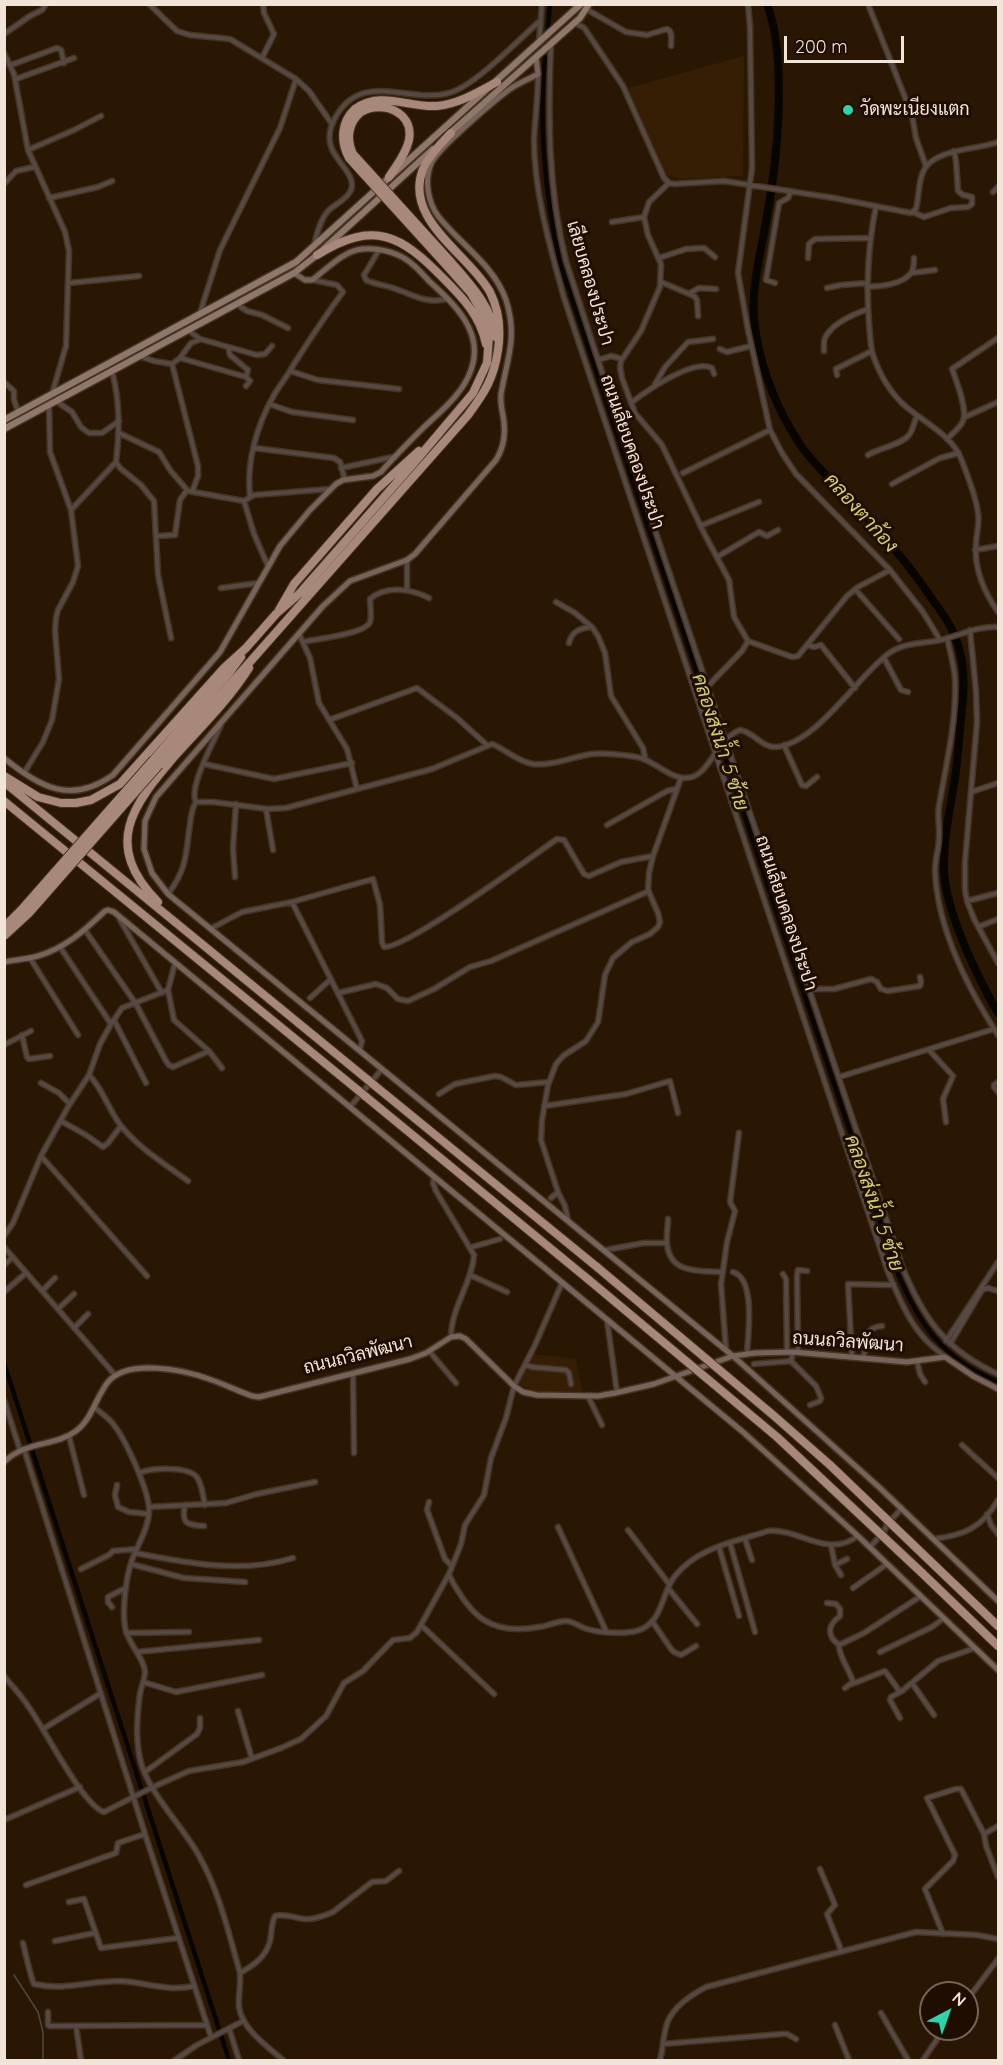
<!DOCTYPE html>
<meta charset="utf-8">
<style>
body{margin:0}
#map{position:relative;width:1003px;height:2065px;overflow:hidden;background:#291703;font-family:Quicksand,sans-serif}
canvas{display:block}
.frame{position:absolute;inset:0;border:6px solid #f1e4d8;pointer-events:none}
.north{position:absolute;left:919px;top:1981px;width:60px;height:60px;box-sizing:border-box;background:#1f0e00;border:2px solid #736456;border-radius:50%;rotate:41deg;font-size:16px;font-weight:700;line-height:24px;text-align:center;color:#f1e4d8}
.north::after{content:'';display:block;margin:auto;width:21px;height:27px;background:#29d5ac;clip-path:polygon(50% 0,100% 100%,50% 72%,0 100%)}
.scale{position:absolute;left:784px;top:36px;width:120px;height:27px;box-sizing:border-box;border:3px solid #f1e4d8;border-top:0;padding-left:8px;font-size:18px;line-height:21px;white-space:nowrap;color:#f1e4d8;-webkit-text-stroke:4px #1f0e00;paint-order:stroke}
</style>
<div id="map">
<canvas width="1003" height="2065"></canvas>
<div class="frame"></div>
<div class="north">N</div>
<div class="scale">200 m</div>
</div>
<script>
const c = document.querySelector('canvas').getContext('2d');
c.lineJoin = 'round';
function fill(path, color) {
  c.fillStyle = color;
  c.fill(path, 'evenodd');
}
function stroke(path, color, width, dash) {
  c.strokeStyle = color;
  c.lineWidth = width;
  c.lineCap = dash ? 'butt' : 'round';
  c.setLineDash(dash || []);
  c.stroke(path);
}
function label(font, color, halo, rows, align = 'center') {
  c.font = font + ' Quicksand,Sarabun,sans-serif';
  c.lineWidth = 6;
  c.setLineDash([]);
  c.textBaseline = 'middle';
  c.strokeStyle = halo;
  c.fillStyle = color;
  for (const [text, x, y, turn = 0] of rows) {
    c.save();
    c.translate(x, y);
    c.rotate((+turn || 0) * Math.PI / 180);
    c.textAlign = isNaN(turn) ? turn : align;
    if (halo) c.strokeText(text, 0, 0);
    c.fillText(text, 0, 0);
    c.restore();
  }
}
const built = new Path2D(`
 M744,56L743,176L680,179L666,175L628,88Z
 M534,1354L576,1359L582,1391H537L517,1384Z`);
const stream = new Path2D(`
 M14,1975L38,2012L43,2032V2060`);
const canal = new Path2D(`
 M548,28L550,4
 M545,57C538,127 545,195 560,263L896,1269C918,1323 942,1359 998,1382
 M4,1363L229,2060`);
const river = new Path2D(`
 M767,4C788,60 777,164 766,222C759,262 749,294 756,335C763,374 779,413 801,446C814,464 830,479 845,495C873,524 900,553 923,586C935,604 951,622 957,642C966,668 964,692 961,718C959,738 958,758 955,778C950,809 943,840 944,871C946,912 977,977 998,1013`);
const street = new Path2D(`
 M149,4L177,31L190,35L230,39L296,79L309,91L332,124
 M748,4L750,27L752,168L738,273L748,330L770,430L782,453L796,474L890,570L923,612L940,640
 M868,4L912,115L916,138L926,166
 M586,9L626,32L647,35L667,29C673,31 671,40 671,46
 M574,23L583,27
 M585,29L623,86L664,178L669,183L674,184L724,181L834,198L911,213L916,209C919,197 918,184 923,172C933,148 978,150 998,142
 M4,34L30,16L42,10L46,4
 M539,43L542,4
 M551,44C548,118 548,189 566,261L598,360L902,1266C923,1318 946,1351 998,1374
 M4,53L14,74L28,150L65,232L69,251L66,346L52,394
 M262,58L274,34L264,13L263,4
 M11,65L57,48L61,50L64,63
 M538,75C538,96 535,118 534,139C534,192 550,247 564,298L888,1272C898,1295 907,1319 924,1338C930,1345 938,1351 945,1357
 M16,79L74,58
 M28,150L74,130L101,116
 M669,183L649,202L644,217L648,235L661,264L660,287L641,331L621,361L620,367L622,378L635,413L662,445L705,535L729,580L734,617L748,641L742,651L707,687
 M4,184L16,171L34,167
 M993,192L998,187
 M49,198L98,187L112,181
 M876,206C868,245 866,283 869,323C870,333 870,345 873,355C879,373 890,392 904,405C923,422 953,435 962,461C968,477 976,496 978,513C980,524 976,534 976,545C974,570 984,592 998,612
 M913,212L924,217L951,208L968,207L972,204V197L963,195L958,191L956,161L954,151
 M612,222L644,217
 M314,245C317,234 320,220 328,211C335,204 352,197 352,185C352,165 316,153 335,118C362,68 411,106 452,92C478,83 519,39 541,20
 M379,250L364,275L366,280C374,284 384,285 393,288C414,295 424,304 448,299
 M659,258L686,249L704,248L715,257
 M808,258L809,244L815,239L870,238
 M911,273L935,270
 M661,282L694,296L697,300L698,316
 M69,283L139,276
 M775,283L766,280L779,203L788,198L791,191
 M867,287C880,286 902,285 911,273C914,269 914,263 914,258
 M827,288L841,285L867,283
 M690,293L699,288L716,289
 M239,303L241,307L247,311L262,315L288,328
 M200,313L220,250L280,128L296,79
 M188,330L200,339L257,355L265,354L272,346
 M228,347L230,355L248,370L246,377
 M720,349L727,352L751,346
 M824,351C824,346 823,340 826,336C834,322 854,314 868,309
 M139,356L154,361L172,364L198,466V476L192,492
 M180,358L191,343L199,340
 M598,360L611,356L622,359
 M172,364L180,358L246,377L250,381L246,386
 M112,371C120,401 120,431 116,462L120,468L141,485L154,501L158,575L171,638
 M290,371L318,380L399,389
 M837,375L836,369L872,351
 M4,382L14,391V400L18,411
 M655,384L665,367L688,342L713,339
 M56,401L72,412L81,427L89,433H102L119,421
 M631,403C646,391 694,358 712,368L714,374
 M269,404L292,412L353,420
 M965,417L998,402
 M119,433L159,452L170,470L188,491L244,501
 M947,439C952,434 960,428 963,421C968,410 956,380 952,369L998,338
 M254,448L334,458L340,462L345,480
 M868,455C879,448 901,445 909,435C913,430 914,422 917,416
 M341,468L393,457
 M683,473L770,430
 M892,484L940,458L959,453
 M250,496C246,462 257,425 274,395C280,385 288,375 294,364C310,339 325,316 343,292L337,285L313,280
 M244,501L254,495L330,489
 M244,501L254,534L268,566
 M71,510L116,462
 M700,526L759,502
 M157,536L175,535L180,500L187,490
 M975,550L998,546
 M717,557L759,532L767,536L778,530
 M221,588L259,583
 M855,589L899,639
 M407,590V560
 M556,602L575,613L592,627
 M970,630L976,691L977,722L965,862V890L967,901L974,919L998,963
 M299,634L310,658L319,703L347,749L357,789
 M947,638C950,651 954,665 955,678C957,721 946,764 939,806C937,816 940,827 939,838C939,849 935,859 935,870C937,928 967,987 998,1035
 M748,641L792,657L798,656L847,596L858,587L890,570
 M303,642C315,639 366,634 370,622C372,615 370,606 370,599C386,585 412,589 429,598
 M569,643C572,631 580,628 592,627L598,636L605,653L611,696L643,748L645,758
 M807,645L814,647L821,645L855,688
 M884,658L901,690L908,692
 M329,720L417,688L457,718L487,745
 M784,745L802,785L806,786L817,777
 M204,764L274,779L352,763
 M24,773L43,742L52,720L59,679L55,631L56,618L58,610L73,582L78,566L71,510L50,452L49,406
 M971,792L998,783
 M196,802C188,788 214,741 221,725
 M266,809L273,850
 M607,825L667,791L676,789
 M235,877L233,848L236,804
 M168,894C185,872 186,857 189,831C191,821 190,811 196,802H213L268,809L286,808L432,769L492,744C505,749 518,762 533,764C553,766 572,757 591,754C606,752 623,755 637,757C655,760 673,783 692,777C710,772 717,739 740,730C754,732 762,748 776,747C816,744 858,676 888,654C904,642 922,644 941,640C961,635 977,626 998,627
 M967,901L998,893
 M292,902L373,879L380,905L382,942L384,947C406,949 531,857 557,839L564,840L584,874L589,876L621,862L653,856
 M119,918L162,993
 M978,927L998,919
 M210,929L242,912L292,902L362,1041L360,1049
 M85,930L136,1004L166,1061L169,1065L173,1067L209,1051L174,1020L168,990
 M60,947L111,1024
 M30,958L78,1035
 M810,989H834L871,979L877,982L881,989L888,991L920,986L921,982L920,977
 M338,993L376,984L387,988L398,999L408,1001L434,989L470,967L491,961L649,891
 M310,998L331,979
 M114,1020L146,1083
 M22,1035L27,1057L29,1059L50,1056
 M4,1045L31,1031
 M929,1050L953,1076L943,1099L946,1122
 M209,1051L222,1068
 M89,1075C104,1090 109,1112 122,1127C140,1149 165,1164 188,1181
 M839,1077L994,1029
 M998,1082L994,1085V1087L998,1092
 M41,1083L59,1093L70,1104
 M439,1094L455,1084L495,1076L501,1077L516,1085L549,1082
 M544,1106L626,1094L670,1081L678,1113
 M350,1107L382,1069
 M61,1121L86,1135L103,1147L108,1143L121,1126
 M41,1156L147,1276
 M434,1177L433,1183L436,1191L474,1255C472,1283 451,1308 451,1337
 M551,1198L558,1192
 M668,1219C668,1227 666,1236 667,1243C669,1274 699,1271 723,1272
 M568,1220L565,1206L558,1192L541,1140L542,1120L548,1085L556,1064L563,1056L586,1041L598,1022L605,975L613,958L632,942L650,934L658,927L660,922L658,913L648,890L649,873L653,856L681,778
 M4,1236L13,1223L41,1156L68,1107L89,1075L100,1044L111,1024L122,1008L168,990L175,963
 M4,1247L115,1375
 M472,1247L500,1239
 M605,1250L644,1243H667
 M4,1265L13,1257
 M733,1272C756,1279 748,1334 747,1354
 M783,1274L786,1279L787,1352
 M470,1275L507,1292
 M42,1291L55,1278
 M4,1292L26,1273
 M58,1309L74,1294
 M607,1320L617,1392
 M74,1328L88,1314
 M946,1341L998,1262
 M950,1344L982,1290L988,1288L998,1291
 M726,1350L721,1284L727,1242L735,1211L730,1202L739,1133
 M429,1351L456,1383
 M798,1352L797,1276L798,1270L807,1271
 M852,1357L848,1284L894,1285
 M864,1359C865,1344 863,1327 882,1326
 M791,1361L816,1386L821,1398L820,1401L810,1405
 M917,1361L920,1374L925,1382
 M754,1364L791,1361L793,1352
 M525,1365L532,1367L566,1370L569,1373L571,1384
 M353,1373L354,1453
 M588,1396L602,1425
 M4,1400L20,1450
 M94,1407C101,1413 109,1418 114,1425C126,1441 151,1494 149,1513C148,1529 138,1544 132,1560C126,1577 122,1609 125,1627C127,1643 144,1657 145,1672C145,1679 141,1687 140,1694C137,1715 135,1745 142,1766C152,1796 182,1826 198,1854C219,1890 229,1934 240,1973C241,1985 238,1995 239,2007C242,2029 267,2046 283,2060
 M69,1436L84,1495
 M962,1445L998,1478
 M24,1449L145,1834L211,2037
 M139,1473C152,1468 185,1466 196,1476C202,1482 203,1497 205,1505
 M117,1485L115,1495L118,1507L129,1512L149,1514
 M429,1502L427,1510L445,1559L452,1566
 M185,1505C181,1524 187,1525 204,1526
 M149,1507L226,1503L257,1494L315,1482
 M987,1514L991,1525L998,1534
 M558,1527L606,1631
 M628,1530L669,1584
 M745,1539L752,1560
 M934,1539C964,1535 982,1528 998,1500
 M730,1543L755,1632
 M831,1545L835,1565L841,1575
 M719,1547L739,1616
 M870,1547L884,1532L887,1524L902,1508
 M135,1553C186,1563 242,1574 293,1558
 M131,1564L184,1578L245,1582
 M835,1565L847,1559
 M81,1569L109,1555L113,1551L137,1549
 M449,1575C470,1616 490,1636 539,1627C548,1626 557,1621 566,1621C573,1621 580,1627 587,1629C600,1633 630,1635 642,1629C664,1618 661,1593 675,1576C698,1547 735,1542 768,1531C799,1528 827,1559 858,1536
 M668,1588L697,1624
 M853,1588L887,1564
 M827,1603L836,1604L840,1609V1616C828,1625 826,1635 839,1645L864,1633L921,1596
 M112,1607L108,1602V1597L126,1588
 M652,1621L671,1649L674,1652L681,1655L696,1646
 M421,1625L494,1694
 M126,1633L189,1632
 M839,1645C839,1658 850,1670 853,1682L845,1688
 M137,1652L259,1640
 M880,1652L932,1627L944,1618
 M4,1676C12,1686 21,1695 28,1706C44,1727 82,1805 104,1812L153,1787L189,1771L243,1762L281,1748L301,1739L326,1716L344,1683L363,1671L393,1640L410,1638L417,1632L449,1574L461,1544L465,1525L484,1495L491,1458L506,1418L514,1386L535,1345L562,1283
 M143,1682L176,1692L262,1675
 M912,1683L934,1715
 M852,1684L885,1671L900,1692
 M238,1711L252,1759
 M900,1718L890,1700L891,1697L902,1691L938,1661L975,1648
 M43,1729L101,1693
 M145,1772L197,1734L200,1728V1718
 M4,1820L80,1787
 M998,1826L984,1834L986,1846L998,1877
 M820,1869L835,1905L827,1914L841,1950
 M26,1885L116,1853L118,1843L145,1834
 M69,1902L84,1899L101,1948L178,1938
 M943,1934L925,1889L953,1861L955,1855L927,1798L956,1789H961L984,1834
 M55,1941L95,1933
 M23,1943C25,1951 31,1979 34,1984C65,1991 89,1981 119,1981C145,1982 167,1992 194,1986
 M240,1973C254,1965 266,1957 270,1941C272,1932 271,1924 275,1916C284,1913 295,1918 304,1919C314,1920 324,1916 333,1912L372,1882L386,1881L399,1871
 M967,2000L998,1959
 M48,2012V2025L50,2026L207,2025
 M881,2013L908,2060
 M835,2025L849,2060
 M76,2026L81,2060
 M229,2028L239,2060
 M663,2044L782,2034H787L796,2039
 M175,2060L197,2045L243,2021
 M660,2060C663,2049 663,2038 666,2027C670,2009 691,1995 706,1987L916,1932L977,1935L998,1939
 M923,2060L944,2029`);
const secondary = new Path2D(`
 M536,57L538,74C529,79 519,83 510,89C495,100 437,149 431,164C424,180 428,202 438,216C460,244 494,265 506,300C518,337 507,359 501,394C500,402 502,409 503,416C506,431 504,447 496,460L415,554L407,560L350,581L323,606L156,797L145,821L144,849L152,873L168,894L733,1356L880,1488L998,1601
 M4,758C39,787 71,805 113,775L220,652L280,546L310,510L336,484L343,480L373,476L381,472C393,458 406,445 419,432C438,413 462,396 471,370C485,332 454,304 429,281C420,271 410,260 398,255C387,250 374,248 362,249C343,251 327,269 312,280H305L294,273
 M4,962C15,960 27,959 38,956C65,948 84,931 105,911L108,910L114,912L743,1432L858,1536L998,1670
 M4,1462C27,1440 54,1447 76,1431C92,1419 96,1397 108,1382C127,1358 184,1370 209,1379C224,1384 238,1391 252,1396L259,1397L410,1359L426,1353L451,1337L460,1336L466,1339L514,1386L523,1392L537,1395L598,1396L615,1393L654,1384L733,1356L755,1353L793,1352L907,1362L945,1357L973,1376L998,1389`);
const primary = new Path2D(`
 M449,134L580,18L589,4
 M4,420L296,262L581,4
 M4,429L294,273L317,255L433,149`);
const highway = new Path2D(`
 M355,109C381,90 408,108 437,106C459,104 478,92 497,82
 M361,112C383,100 414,112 409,140C406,154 396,166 389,177
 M317,255C374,220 400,234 444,279C464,299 480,316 486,344
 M451,262C471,285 491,306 496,337
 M279,610L294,584L377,489L419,451
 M154,759L230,672L241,657
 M159,765L468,415C485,392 494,378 498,350C501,330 499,310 490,292C469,254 403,220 423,169C429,155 441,144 451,133
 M4,776L38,797L61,803H76L91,800L120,784L224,668L246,648L276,614L300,593L414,463L473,393L487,363L489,336L485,318L471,293L447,266
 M4,782L368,1080
 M4,801L359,1091
 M158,902C102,845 132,806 175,756C200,728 229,700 249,668
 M374,1085L597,1267
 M365,1096L589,1280
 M929,1560L998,1626
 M921,1572L998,1646`);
const highwayBridge = new Path2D(`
 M355,109C341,122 340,141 349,158L447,266
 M361,112C348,123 346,139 353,154L451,262
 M4,927L23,908L154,759
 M4,936L29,913L159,765
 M368,1080L374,1085
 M359,1091L365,1096
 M597,1267L773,1415L830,1465L929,1560
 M589,1280L777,1437L921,1572`);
const markers = [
 [848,110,6,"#29d5ac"]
];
const poiNames = [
 ["วัดพะเนียงแตก",860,110]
];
const streetNames = [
 ["เลียบคลองประปา",590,283,74],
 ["ถนนเลียบคลองประปา",632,452,71],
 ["ถนนเลียบคลองประปา",786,913,72],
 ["ถนนถวิลพัฒนา",848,1342,4],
 ["ถนนถวิลพัฒนา",358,1355,-14]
];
const waterNames = [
 ["คลองตาก้อง",861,513,48],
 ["คลองส่งน้ำ 5 ซ้าย",720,742,72],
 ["คลองส่งน้ำ 5 ซ้าย",874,1203,71]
];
fill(built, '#351e03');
stroke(stream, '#4d4841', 1.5);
stroke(canal, '#070500', 4.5);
stroke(river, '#070500', 8);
stroke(street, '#453421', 7);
stroke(secondary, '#453421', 8);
stroke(primary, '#453421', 9);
stroke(highway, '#453421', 10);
stroke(street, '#564943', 4);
stroke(secondary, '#77635a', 5);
stroke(primary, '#90776b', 6);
stroke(highway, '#a7887a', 8);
stroke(highwayBridge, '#453421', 10, []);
stroke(highwayBridge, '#a7887a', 8);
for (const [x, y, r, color] of markers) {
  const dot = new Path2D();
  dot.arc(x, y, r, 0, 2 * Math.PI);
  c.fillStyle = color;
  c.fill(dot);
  stroke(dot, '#1f0e00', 2);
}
label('18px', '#f1e4d8', '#1f0e00', poiNames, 'left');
label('18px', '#f1e4d8', '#1f0e00', streetNames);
label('italic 20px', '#d0d163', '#1f0e00', waterNames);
</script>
